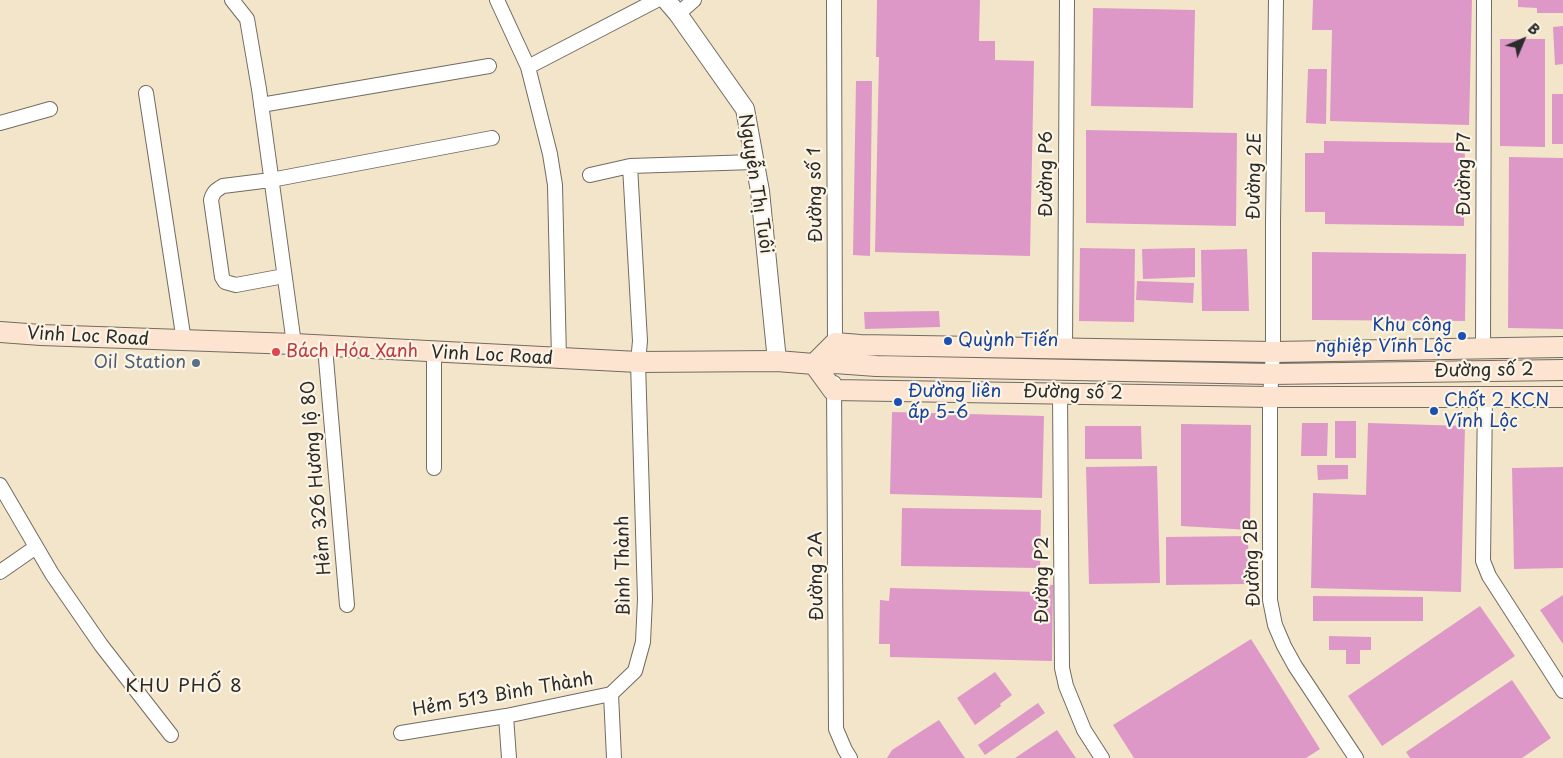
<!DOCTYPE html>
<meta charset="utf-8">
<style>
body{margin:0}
#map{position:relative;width:1563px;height:758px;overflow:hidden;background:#f3e5c9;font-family:"Playpen Sans",sans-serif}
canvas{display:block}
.north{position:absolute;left:1498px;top:15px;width:50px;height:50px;-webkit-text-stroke:4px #fcf5e5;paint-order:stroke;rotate:45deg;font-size:14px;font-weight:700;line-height:20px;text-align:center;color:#2b2b2b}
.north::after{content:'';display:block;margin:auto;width:18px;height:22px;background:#2b2b2b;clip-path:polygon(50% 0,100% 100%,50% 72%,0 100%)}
</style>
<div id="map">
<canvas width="1563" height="758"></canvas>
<div class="north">B</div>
</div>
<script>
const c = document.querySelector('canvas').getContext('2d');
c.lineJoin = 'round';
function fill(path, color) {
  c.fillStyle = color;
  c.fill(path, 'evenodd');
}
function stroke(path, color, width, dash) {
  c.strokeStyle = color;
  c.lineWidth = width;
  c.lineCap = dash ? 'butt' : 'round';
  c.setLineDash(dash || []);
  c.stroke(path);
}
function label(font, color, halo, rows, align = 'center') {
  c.font = font + ' "Playpen Sans",sans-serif';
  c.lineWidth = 4.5;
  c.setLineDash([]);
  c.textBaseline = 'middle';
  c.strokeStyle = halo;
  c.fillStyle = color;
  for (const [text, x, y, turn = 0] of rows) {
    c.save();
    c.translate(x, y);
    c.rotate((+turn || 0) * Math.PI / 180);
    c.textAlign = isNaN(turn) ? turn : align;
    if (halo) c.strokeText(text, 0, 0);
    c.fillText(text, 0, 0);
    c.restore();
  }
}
const building = new Path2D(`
 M877,0H980L979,41H995V60L1034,61L1030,256L875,252L879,57H876Z
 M1313,0H1472L1469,125L1330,121L1332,30H1312Z
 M1518,0H1563V13H1537V8L1518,7Z
 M1093,8L1195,10L1193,108L1091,106Z
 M1563,26V64L1555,65L1553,27Z
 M1500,39H1545V147L1500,146Z
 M1308,69H1327L1326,124L1306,123Z
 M856,81H872L870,256L853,255Z
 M1552,94H1563V144H1552Z
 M1086,130L1237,133L1236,226L1086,223Z
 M1324,141L1465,143L1464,226L1325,224V212H1305V153H1324Z
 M1509,157L1563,158V329L1508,328Z
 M1080,248L1135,249L1134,322L1079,321Z
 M1195,248V277L1143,279L1142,249Z
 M1247,249L1249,311H1202L1201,250Z
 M1312,252L1466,254L1465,321L1312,320Z
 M1137,281L1194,283L1193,303L1136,300Z
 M939,311L940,327L865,329L864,312Z
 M892,412L1044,416L1042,498L890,494Z
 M1335,421H1356V458H1335Z
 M1302,423H1328L1327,456H1301Z
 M1368,423L1465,426L1461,592L1311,588L1313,493L1366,495Z
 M1181,424L1251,425L1250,530L1181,526Z
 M1085,426H1141L1142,459H1085Z
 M1317,465H1348V479L1318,480Z
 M1157,466L1160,583L1089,584L1086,467Z
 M1563,467V568L1514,569L1512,468Z
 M902,508L1041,510L1040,568L901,566Z
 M1248,536L1249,584L1166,585V537Z
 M1040,584L1053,585L1052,661L890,657V644H879L880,600L889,601L890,588L1039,592Z
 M1563,595V644L1540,610Z
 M1313,596L1423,597V621H1313Z
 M1480,606L1515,656L1382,746L1348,696Z
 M1329,636L1371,637V650H1360V664H1346V650H1329Z
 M1251,639L1320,749L1306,758H1134L1113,725Z
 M995,672L1012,695L1000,704L1001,706L975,725L957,698Z
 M1512,680L1551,738L1522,758H1410L1406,752Z
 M1038,703L1045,713L985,755L978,745Z
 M939,720L965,758H887L892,750Z
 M1057,730L1076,758H1015Z`);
const minor = new Path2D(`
 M232,0L247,19L259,89L294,344
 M497,0L528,67L550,154L555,185L559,359
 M834,0L835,352
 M1276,0L1273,222V352L1270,397V600L1275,625L1284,646L1295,666L1356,758
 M678,14L694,0
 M528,67L657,0
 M146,93L184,341
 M261,105L489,66
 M0,123L50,109
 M590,175L630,166
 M284,276L236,285L225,282L222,277L211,200C213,192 216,190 223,186L271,180L492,138
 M325,347L347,605
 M1065,348L1067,0
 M1483,348L1484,0
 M434,353V468
 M834,383L836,729L845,750L850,758
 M1060,393L1062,668L1066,686L1084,730L1102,758
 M1485,397L1483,561L1489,576L1563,691
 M0,485L52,574L101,645L171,735
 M0,572L36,547
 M506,716L509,758
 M401,733L506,716L611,694
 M614,758L611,694L635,671L643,642L645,599L638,362L640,341L630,166L754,162`);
const tertiary = new Path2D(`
 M666,0L678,14L745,109L760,191L777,361`);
const secondary = new Path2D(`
 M0,332L41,335L294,344L638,362L777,361L814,364L835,363L876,366L1271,374L1563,370
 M814,364L833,390L1270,397H1563
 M814,364L835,343L860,345L1273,352L1563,347`);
const markers = [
 [1462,336,5,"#1a4fb4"],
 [948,341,5,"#1a4fb4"],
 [276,352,5,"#e0444e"],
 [196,363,5,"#5c6f8a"],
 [898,402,5,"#1a4fb4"],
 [1434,411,5,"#1a4fb4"]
];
const streetNames = [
 ["Đường P6",1047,174,-90],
 ["Đường P7",1465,174,-90],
 ["Đường 2E",1255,176,-89],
 ["Nguyễn Thị Tuôi",755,184,81],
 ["Đường số 1",816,195,-91],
 ["Vinh Loc Road",88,337,3],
 ["Vinh Loc Road",492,356,3],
 ["Đường số 2",1484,371,-1],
 ["Đường số 2",1073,393,1],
 ["Hẻm 326 Hương lộ 80",317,478,-95],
 ["Đường 2B",1253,563,-92],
 ["Bình Thành",624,566,-91],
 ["Đường 2A",817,576,-91],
 ["Đường P2",1043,580,-90],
 ["Hẻm 513 Bình Thành",503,695,-10]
];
const transitNames = [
 ["Khu công",1452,326,"right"],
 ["nghiệp Vĩnh Lộc",1452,347,"right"],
 ["Quỳnh Tiến",958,341],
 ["Đường liên",908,392],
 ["ấp 5-6",908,413],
 ["Chốt 2 KCN",1444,401],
 ["Vĩnh Lộc",1444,422]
];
const healthNames = [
 ["Bách Hóa Xanh",286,352]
];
const serviceNames = [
 ["Oil Station",186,363]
];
const neighbourhoodNames = [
 ["KHU PHỐ 8",184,687]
];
fill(building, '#dd98c7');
stroke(minor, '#716c62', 16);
stroke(tertiary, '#716c62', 20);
stroke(secondary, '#716c62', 22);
stroke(minor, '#fff', 14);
stroke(tertiary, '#fff', 18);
stroke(secondary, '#fde4d1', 20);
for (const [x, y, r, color] of markers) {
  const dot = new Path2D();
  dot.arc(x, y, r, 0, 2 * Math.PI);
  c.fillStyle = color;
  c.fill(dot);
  stroke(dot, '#fcf5e5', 2);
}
label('18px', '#2b2b2b', '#fcf5e5', streetNames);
label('18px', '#164399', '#fcf5e5', transitNames, 'left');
label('18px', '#be3a42', '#fcf5e5', healthNames, 'left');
label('18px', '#4e5e75', '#fcf5e5', serviceNames, 'right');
c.letterSpacing = '1px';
label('19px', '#2b2b2b', '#fcf5e5', neighbourhoodNames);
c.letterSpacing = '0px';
</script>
